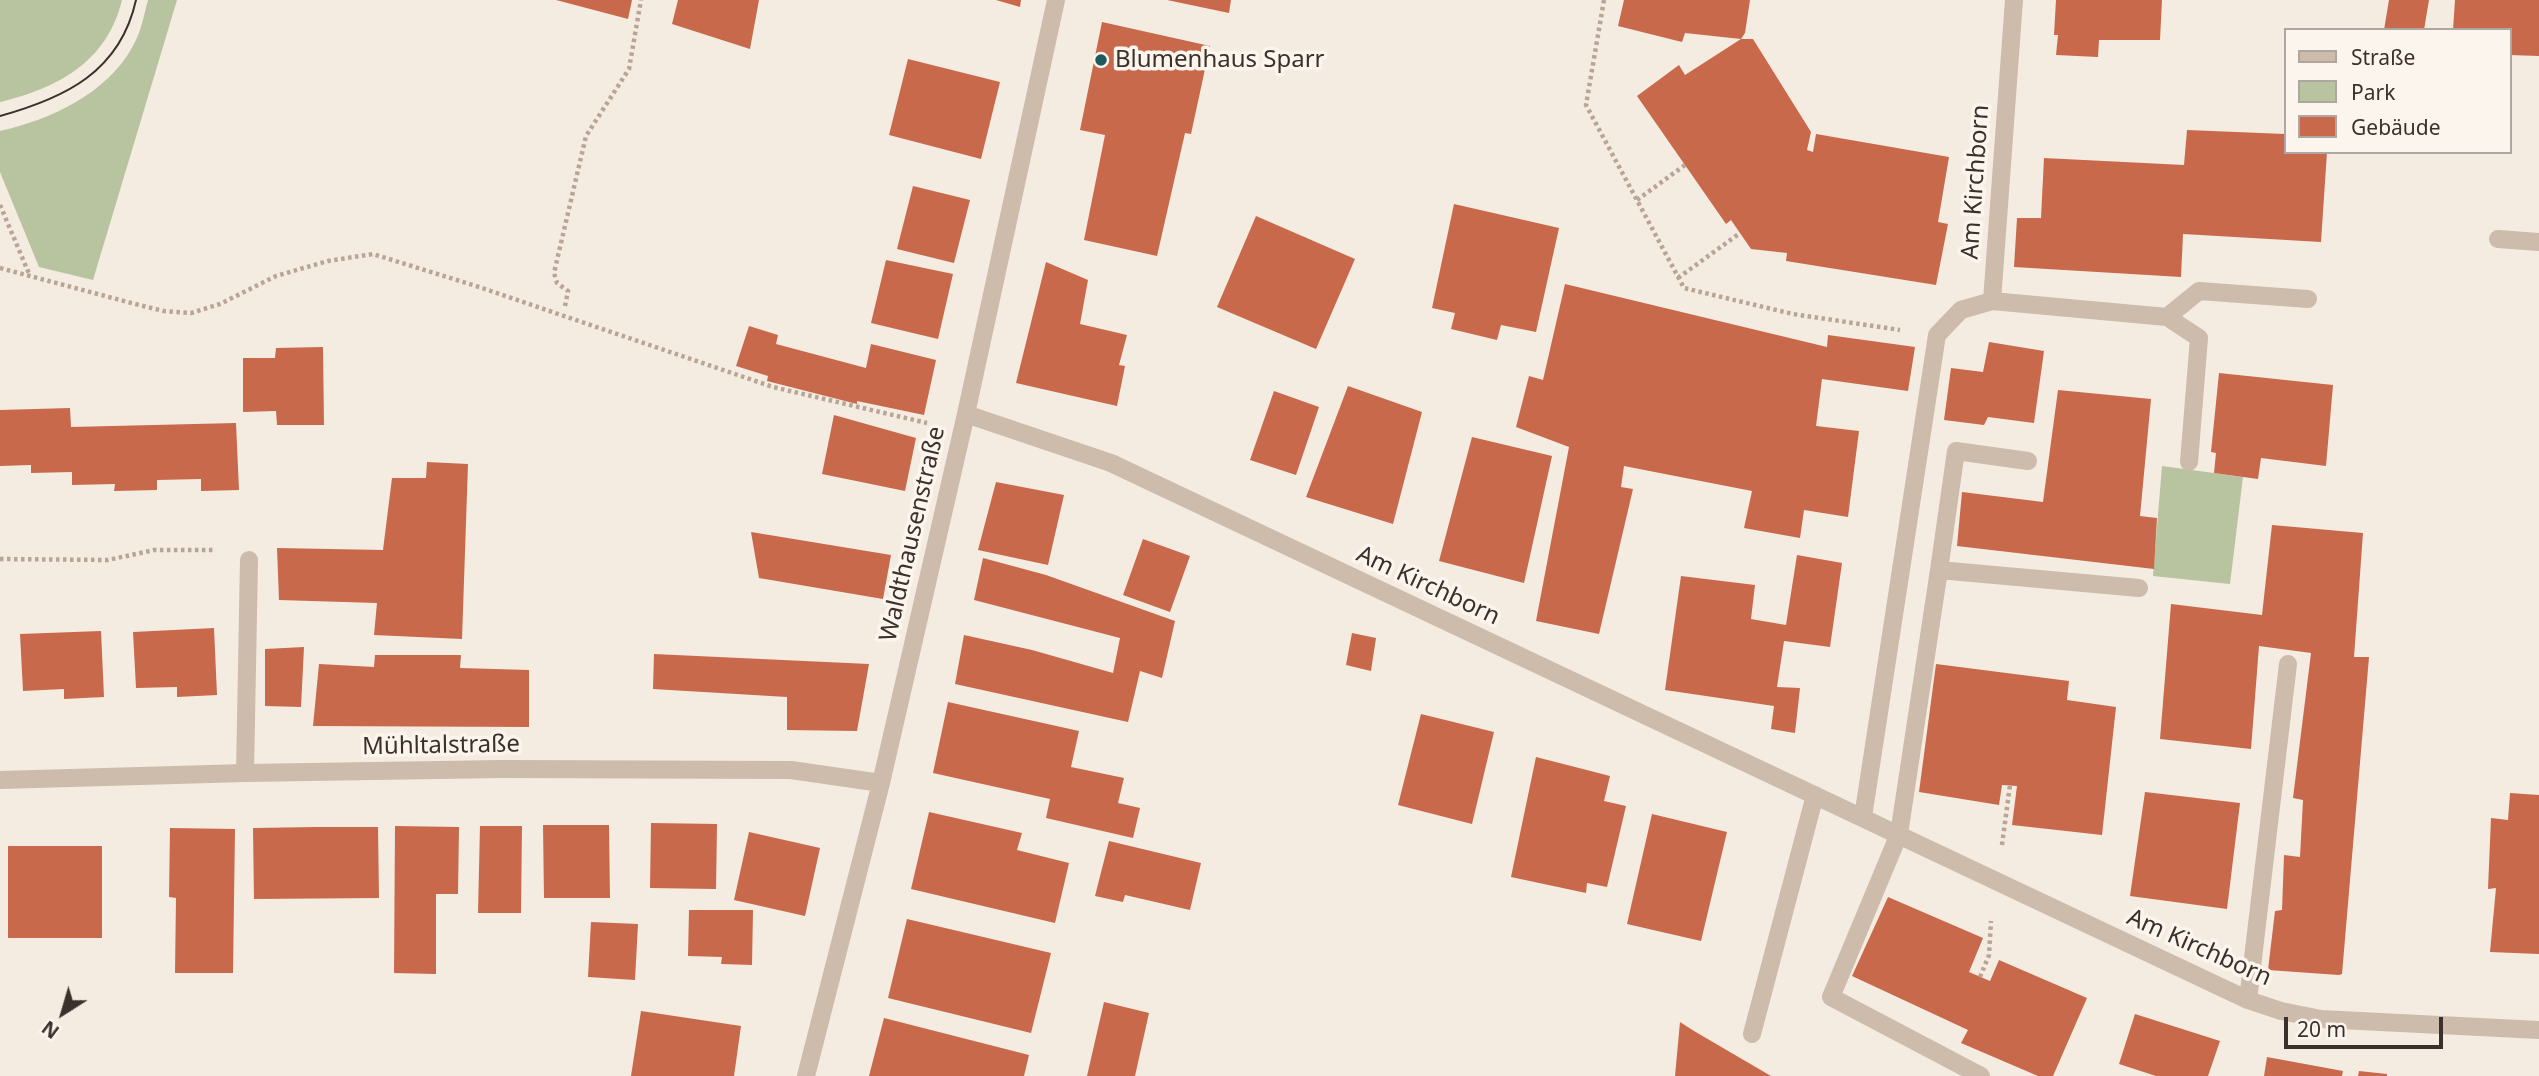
<!DOCTYPE html>
<meta charset="utf-8">
<style>
body{margin:0}
#map{position:relative;width:2539px;height:1076px;overflow:hidden;background:#f4ebe1;font-family:"Noto Sans",sans-serif}
canvas{display:block}
.legend{position:absolute;left:2284px;top:28px;width:228px;height:126px;box-sizing:border-box;background:#fbf5ee;border:2px solid #aea6a0;margin:0;padding:9px 12px;list-style:none;font-size:21px;color:#3b302b}
.legend li{display:flex;align-items:center;gap:14px;height:35px}
.legend b{width:35px;border:2px solid #aea6a0}
.north{position:absolute;left:28px;top:978px;width:70px;height:70px;-webkit-text-stroke:5px #fbf5ee;paint-order:stroke;rotate:217deg;font-size:19px;font-weight:700;line-height:28px;text-align:center;color:#3b302b}
.north::after{content:'';display:block;margin:auto;width:24px;height:32px;background:#3b302b;clip-path:polygon(50% 0,100% 100%,50% 72%,0 100%)}
.scale{position:absolute;left:2284px;top:1017px;width:159px;height:32px;box-sizing:border-box;border:4px solid #3b302b;border-top:0;padding-left:9px;font-size:21px;line-height:24px;white-space:nowrap;color:#3b302b;-webkit-text-stroke:5px #fbf5ee;paint-order:stroke}
</style>
<div id="map">
<canvas width="2539" height="1076"></canvas>
<ul class="legend">
<li><b style="height:9px;background:#cdbbac"></b>Straße</li>
<li><b style="height:19px;background:#b8c4a0"></b>Park</li>
<li><b style="height:19px;background:#c8694b"></b>Gebäude</li>
</ul>
<div class="north">N</div>
<div class="scale">20 m</div>
</div>
<script>
const c = document.querySelector('canvas').getContext('2d');
c.lineJoin = 'round';
function fill(path, color) {
  c.fillStyle = color;
  c.fill(path, 'evenodd');
}
function stroke(path, color, width, dash) {
  c.strokeStyle = color;
  c.lineWidth = width;
  c.lineCap = dash ? 'butt' : 'round';
  c.setLineDash(dash || []);
  c.stroke(path);
}
function label(font, color, halo, rows, align = 'center') {
  c.font = font + ' "Noto Sans",sans-serif';
  c.lineWidth = 7;
  c.setLineDash([]);
  c.textBaseline = 'middle';
  c.strokeStyle = halo;
  c.fillStyle = color;
  for (const [text, x, y, turn = 0] of rows) {
    c.save();
    c.translate(x, y);
    c.rotate((+turn || 0) * Math.PI / 180);
    c.textAlign = isNaN(turn) ? turn : align;
    if (halo) c.strokeText(text, 0, 0);
    c.fillText(text, 0, 0);
    c.restore();
  }
}
const green = new Path2D(`
 M0,0H122C107,62 58,88 0,102Z
 M148,0H177L93,280L39,267L0,172V131C50,120 108,93 133,46C141,32 144,15 148,0Z
 M2162,466L2243,477L2230,584L2153,576Z`);
const building = new Path2D(`
 M556,0H632L628,19Z
 M678,0H759L750,49L672,24Z
 M996,0H1021L1020,7Z
 M1167,0H1231L1229,13Z
 M1624,0H1750L1745,33L1741,39H1753L1811,132L1807,150L1813,152L1816,134L1949,157L1938,222L1948,224L1936,285L1786,261L1787,253L1751,249L1731,220L1726,224L1637,96L1679,65L1685,75L1741,39L1685,33L1682,42L1618,26Z
 M2056,0H2162L2160,40H2099L2098,57L2056,55L2058,35H2054Z
 M2389,0H2429L2424,30H2384Z
 M2455,0H2539V56L2509,55V30H2453Z
 M1102,22L1210,46L1191,134L1185,133L1157,256L1084,240L1105,135L1080,130Z
 M908,59L1000,82L981,159L889,135Z
 M2187,130L2285,134V152H2327L2321,242L2183,234L2181,277L2014,267L2017,218H2041L2044,158L2184,165Z
 M913,186L970,200L954,263L897,249Z
 M1454,204L1559,228L1536,332L1501,325L1497,340L1451,329L1455,313L1432,308Z
 M1256,216L1355,259L1316,349L1217,307Z
 M886,260L953,274L938,339L871,323Z
 M1046,262L1088,280L1080,324L1127,335L1119,365L1125,366L1117,406L1016,383Z
 M1565,284L1827,347L1828,335L1915,347L1908,391L1822,379L1816,426L1859,431L1848,517L1804,510L1800,538L1744,528L1752,491L1624,466L1621,487L1633,489L1599,634L1536,621L1569,447L1516,427L1529,376L1543,380Z
 M749,326L778,335L776,344L866,368L871,344L936,360L924,415L857,401V404L767,381L768,376L736,366Z
 M1989,342L2044,351L2034,423L1988,417L1984,425L1944,420L1951,368L1983,372Z
 M323,347L324,425H277L276,411L243,412V358H275L276,348Z
 M2219,373L2333,385L2326,466L2261,458L2258,479L2214,473L2216,453L2211,452Z
 M1348,386L1422,412L1393,524L1306,497Z
 M2058,390L2151,399L2140,516L2157,518L2154,569L1957,546L1962,492L2043,502Z
 M1274,391L1319,407L1296,475L1250,460Z
 M70,408L71,427L236,423L239,490L201,491V479L157,480V490L114,491L115,484L72,485V472L31,473V465L0,466V410Z
 M834,415L916,438L905,491L822,474Z
 M1472,437L1552,456L1524,583L1439,561Z
 M427,462L468,464L462,639L374,635L377,603L279,600L277,548L383,550L392,478H426Z
 M996,482L1064,495L1048,565L978,550Z
 M2272,525L2363,533L2354,657H2369L2342,974L2339,975L2268,970L2275,911L2282,910L2284,855L2300,857L2303,800L2293,798L2311,653L2259,646L2251,749L2160,739L2171,604L2262,615Z
 M751,532L891,555L883,599L759,578Z
 M1143,539L1190,556L1170,612L1123,595Z
 M1797,555L1842,563L1830,647L1784,641L1777,687L1800,688L1795,733L1771,729L1774,706L1665,690L1681,576L1755,585L1751,619L1786,625Z
 M983,558L1046,575L1175,621L1162,678L1140,671L1128,722L955,684L964,635L1032,650L1113,673L1120,638L974,600Z
 M214,628L217,695L177,697V687L136,688L133,632Z
 M101,631L104,697L64,699V689L23,691L20,634Z
 M1352,633L1376,638L1371,671L1346,665Z
 M304,647L301,707L265,706V649Z
 M654,654L869,664L857,731L787,730V697L653,689Z
 M375,655H461L460,668L529,670V727L313,726L319,664L374,667Z
 M1936,664L2069,681L2067,700L2116,707L2102,835L2012,825L2017,786L2002,785L1999,805L1919,792Z
 M948,702L1079,731L1071,767L1124,778L1118,803L1140,808L1133,838L1046,818L1050,799L933,773Z
 M1421,714L1494,732L1472,824L1398,805Z
 M1536,757L1610,776L1604,801L1626,806L1607,887L1587,883L1586,893L1511,877Z
 M2145,792L2240,803L2227,909L2130,896Z
 M2510,793L2539,795V954L2490,952L2496,888L2488,889L2491,818L2508,820Z
 M929,812L1022,833L1017,850L1069,863L1055,923L911,889Z
 M1652,814L1727,832L1701,941L1627,924Z
 M651,823L717,824L716,889L650,888Z
 M543,825H609L610,898H544Z
 M395,826L459,827L458,894H436V974L394,973Z
 M480,826H522L521,913H478Z
 M316,827H378L379,898L254,899L253,828Z
 M170,828L235,829L233,973H175L176,898L169,897Z
 M749,832L820,848L805,916L734,900Z
 M1109,841L1201,863L1190,910L1125,895L1123,902L1095,896Z
 M8,846H102V938H8Z
 M1888,897L1983,938L1969,972L1990,981L1999,960L2087,998L2053,1076H2038L1961,1043L1968,1030L1852,976Z
 M689,910H753L752,965L721,964L722,957L688,956Z
 M907,919L1051,953L1031,1033L888,998Z
 M591,922L638,924L635,980L588,977Z
 M1104,1002L1149,1013L1135,1076H1087Z
 M641,1011L741,1026L734,1076H631Z
 M2135,1014L2220,1041L2208,1076H2156L2119,1064Z
 M884,1018L1029,1055L1024,1076H869Z
 M1680,1022L1694,1031L1771,1076H1675Z
 M2267,1057L2343,1071L2342,1076H2264Z
 M2359,1071L2387,1074V1076H2358Z`);
const path = new Path2D(`
 M1604,0L1586,105L1684,288L1793,314L1900,330
 M1637,200L1685,165
 M0,205L30,276
 M0,268L139,305L164,311L191,313L220,304L276,276L328,261L373,254L476,286L773,387L927,423
 M1678,278L1740,233
 M565,306L568,291L557,283L554,273L586,136L629,69L641,0
 M0,559L108,560L154,550H215
 M2002,845L2010,785
 M1980,977L1989,955L1991,921`);
const minor = new Path2D(`
 M2498,239L2539,242
 M1992,301L2167,317L2199,291L2308,299
 M2167,317L2199,338L2189,462
 M966,414L1111,463L2248,1000L2281,1011L2321,1019L2539,1030
 M1939,570L1956,451L2028,461
 M245,773L249,560
 M0,780L245,773L502,769L791,770L881,783
 M1863,817L1937,335L1961,310L1992,301L2014,0
 M2248,1000L2288,664
 M1752,1034L1815,795
 M806,1076L881,783L966,414L1056,0
 M1981,1076L1831,997L1899,834L1939,570L2139,588`);
const tram = new Path2D(`
 M0,116C65,98 120,72 136,0`);
const markers = [
 [1101,60,7,"#1f5a5e"]
];
const poiNames = [
 ["Blumenhaus Sparr",1115,60]
];
const streetNames = [
 ["Am Kirchborn",1976,182,-86],
 ["Waldthausenstraße",913,534,-77],
 ["Am Kirchborn",1428,586,25],
 ["Mühltalstraße",441,746,-1],
 ["Am Kirchborn",2199,948,24]
];
fill(green, '#b8c4a0');
fill(building, '#c8694b');
stroke(path, '#b9a596', 4.5, [3.5, 3.5]);
stroke(minor, '#cdbbac', 18);
stroke(tram, '#3b302b', 2);
for (const [x, y, r, color] of markers) {
  const dot = new Path2D();
  dot.arc(x, y, r, 0, 2 * Math.PI);
  c.fillStyle = color;
  c.fill(dot);
  stroke(dot, '#fbf5ee', 2.5);
}
label('24px', '#3b302b', '#fbf5ee', poiNames, 'left');
label('24px', '#3b302b', '#fbf5ee', streetNames);
</script>
